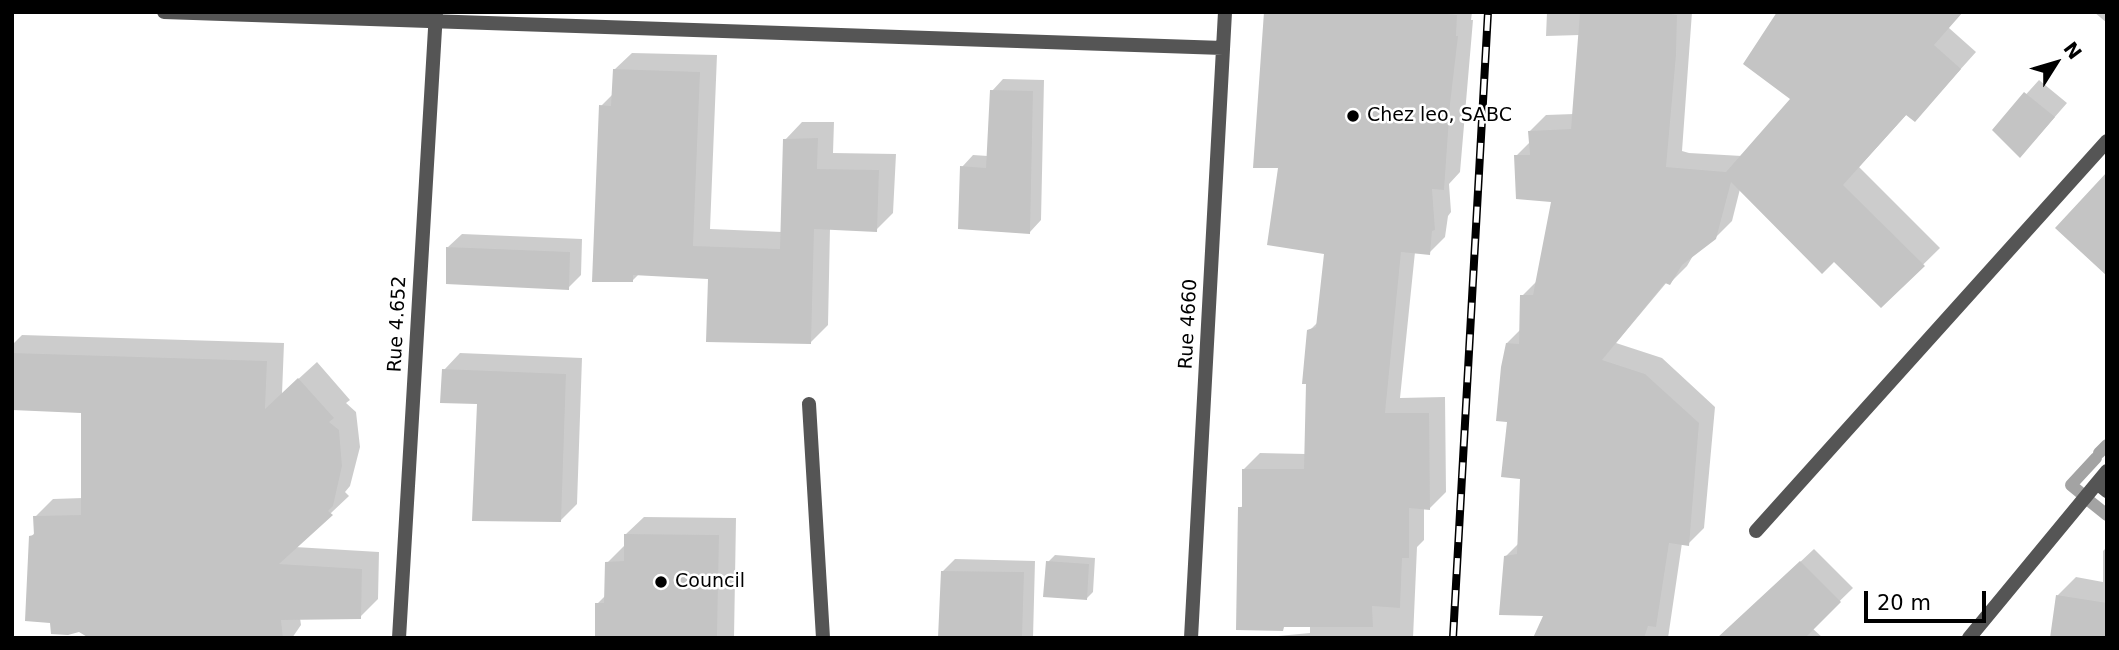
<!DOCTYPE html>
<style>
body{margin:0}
#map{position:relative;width:2119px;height:650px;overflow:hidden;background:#fff;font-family:"DejaVu Sans",sans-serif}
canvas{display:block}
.frame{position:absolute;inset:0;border:14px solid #000;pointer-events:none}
.north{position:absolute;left:2021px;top:28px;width:70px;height:70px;-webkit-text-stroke:5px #fff;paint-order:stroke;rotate:53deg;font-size:19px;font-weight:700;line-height:28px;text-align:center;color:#000}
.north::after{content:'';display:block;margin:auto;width:24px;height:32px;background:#000;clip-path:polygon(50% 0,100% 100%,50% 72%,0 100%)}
.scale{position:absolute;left:1864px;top:591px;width:122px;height:32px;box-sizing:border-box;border:4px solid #000;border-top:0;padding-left:9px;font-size:21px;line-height:24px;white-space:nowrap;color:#000;-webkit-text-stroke:5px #fff;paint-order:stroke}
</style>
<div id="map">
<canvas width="2119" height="650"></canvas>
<div class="frame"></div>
<div class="north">N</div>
<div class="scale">20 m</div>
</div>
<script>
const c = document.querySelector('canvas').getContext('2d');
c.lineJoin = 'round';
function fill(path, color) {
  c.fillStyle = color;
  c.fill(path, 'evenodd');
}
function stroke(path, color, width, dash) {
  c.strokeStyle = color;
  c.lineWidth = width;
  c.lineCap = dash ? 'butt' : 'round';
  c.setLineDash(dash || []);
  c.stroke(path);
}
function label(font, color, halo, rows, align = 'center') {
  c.font = font + ' "DejaVu Sans",sans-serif';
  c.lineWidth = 5;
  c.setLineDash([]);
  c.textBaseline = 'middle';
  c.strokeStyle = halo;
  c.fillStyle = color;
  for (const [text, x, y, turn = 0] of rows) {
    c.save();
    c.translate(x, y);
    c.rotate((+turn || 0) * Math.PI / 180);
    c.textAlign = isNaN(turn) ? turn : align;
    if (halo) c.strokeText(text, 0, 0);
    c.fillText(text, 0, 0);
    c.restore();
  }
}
const shadow = new Path2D(`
 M1266,12H1472L1471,20H1473L1460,172L1449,184L1451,212L1448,216L1445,237L1429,253L1415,252L1400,398L1445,397L1446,492L1430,508H1424V540L1417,547L1413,638H1257L1310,633V616L1240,508L1244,505V469L1260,453L1306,454L1309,331L1318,322L1326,253L1280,166Z
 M1547,12H1692L1682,151L1689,153L1742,156L1931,12L1976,52L1915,120L1907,114L1859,167L1940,248L1881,306L1834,259L1740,189L1732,221L1715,238L1694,254L1687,266L1670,283L1667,282L1616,343L1662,358L1715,407L1704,528L1688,544L1682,543L1668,638H1535L1546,614L1505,557L1519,543L1522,477L1509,421L1507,343L1521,329L1522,296L1538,280L1553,200L1516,156L1531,141L1530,131L1546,115L1574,114L1580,35L1546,36Z
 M2094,12H2107V23Z
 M632,53L717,55L710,229L782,232L785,140L802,122H834L833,153L896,154L893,213L876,230L830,228L828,325L811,342L710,277L639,274L632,281L601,106L613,94L614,70Z
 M1003,79L1044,80L1041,220L1030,232L962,167L973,155L988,156L992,91Z
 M2039,80L2067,103L2033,142L1994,130Z
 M462,234L582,239L581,275L568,288L448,247Z
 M22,335L284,343L282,394L317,362L350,400L346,403L356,412L360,447L350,486L345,492L349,496L295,547L379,552L378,599L360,617L300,618L301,625L292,638H185L79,630L31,537L36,531L35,517L53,499L83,498V411L12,408V345Z
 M460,353L582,358L577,504L561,520L479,403L444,370Z
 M644,517L736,518L734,638H596L597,604L606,595L607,563L625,545L626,534Z
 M2107,547V638L2057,596L2076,577L2103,582V551Z
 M1814,549L1853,588L1812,628L1823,638H1719Z
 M1055,555L1095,558L1093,592L1086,599L1048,562Z
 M955,559L1035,561L1033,638H992L943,571Z`);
const stream = new Path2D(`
 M2099,453L2107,445
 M2082,494L2071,485L2096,458
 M2087,499L2107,515`);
const building = new Path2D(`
 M1264,12H1426L1457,15L1456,36H1458L1450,104L1444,190L1432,189L1435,230L1432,231L1430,255L1401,252L1385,413H1429L1430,510L1409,508V558H1402L1400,608L1372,606L1373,627H1284L1283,631L1236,630L1238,507H1242V469H1304L1306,384H1302L1307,330L1316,327L1324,254L1267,245L1278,168H1253Z
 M1580,12H1659L1677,15L1676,55L1666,167L1726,172L1790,99L1743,64L1777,12H1963L1934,45L1961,69L1915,122L1906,115L1843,185L1925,266L1881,308L1834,262L1822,274L1731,182L1716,239L1682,265L1670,285L1665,283L1602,360L1645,374L1699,423L1689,546L1669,543L1656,627L1648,626L1644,638H1533L1543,616L1499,615L1504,556L1517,554L1520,479L1501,477L1507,422L1496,421L1501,367L1506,343L1519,344L1520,295H1533L1551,202L1516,199L1514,155H1530L1528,131L1571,129Z
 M613,69L700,72L693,246L780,249L783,139L818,138L817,169L879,170L877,232L814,229L811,344L706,342L708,279L633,275V282H592L599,105L611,106Z
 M990,90L1033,91L1030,234L958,229L960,166L986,168Z
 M2024,92L2055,117L2020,158L1992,130Z
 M2107,172V276L2055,228Z
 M446,247L570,252L569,290L446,284Z
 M12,353L267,361L265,409L298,378L334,418L329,422L339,430L342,466L333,506L328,511L333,515L279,564L362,569L361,619L281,620L283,638H89L79,632L68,635L51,634L50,623L25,621L29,536L34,535L33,516L81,515V413L12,410Z
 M442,369L566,374L561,522L472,521L477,404L440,403Z
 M624,534L719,535L717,638H595V603H604L605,562L624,561Z
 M1046,561L1089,564L1087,600L1043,597Z
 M1800,561L1841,602L1805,638H1717Z
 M941,571L1024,572L1022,638H938Z
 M2056,595L2107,603V638H2050Z`);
const service = new Path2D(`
 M809,404L823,638`);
const minor = new Path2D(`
 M164,12L1223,48
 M2107,471L2097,483L2107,491
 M1756,531L2107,141
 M399,638L436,12
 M1191,638L1225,12
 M1969,638L2097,483`);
const rail = new Path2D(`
 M1453,638L1488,12`);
const markers = [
 [1353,116,7,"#000"],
 [661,582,7,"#000"]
];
const poiNames = [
 ["Chez leo, SABC",1367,116],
 ["Council",675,582]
];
const streetNames = [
 ["Rue 4.652",398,324,-87],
 ["Rue 4660",1189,324,-87]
];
fill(shadow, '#0003');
stroke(stream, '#a3a3a3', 12);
fill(building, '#c4c4c4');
stroke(service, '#555', 14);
stroke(minor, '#555', 14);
stroke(rail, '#000', 8);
stroke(rail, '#fff', 5, [16]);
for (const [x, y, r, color] of markers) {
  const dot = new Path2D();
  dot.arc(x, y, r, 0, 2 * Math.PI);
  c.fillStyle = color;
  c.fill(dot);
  stroke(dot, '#fff', 2.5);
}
label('19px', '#000', '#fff', poiNames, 'left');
label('19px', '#000', '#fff', streetNames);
</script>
